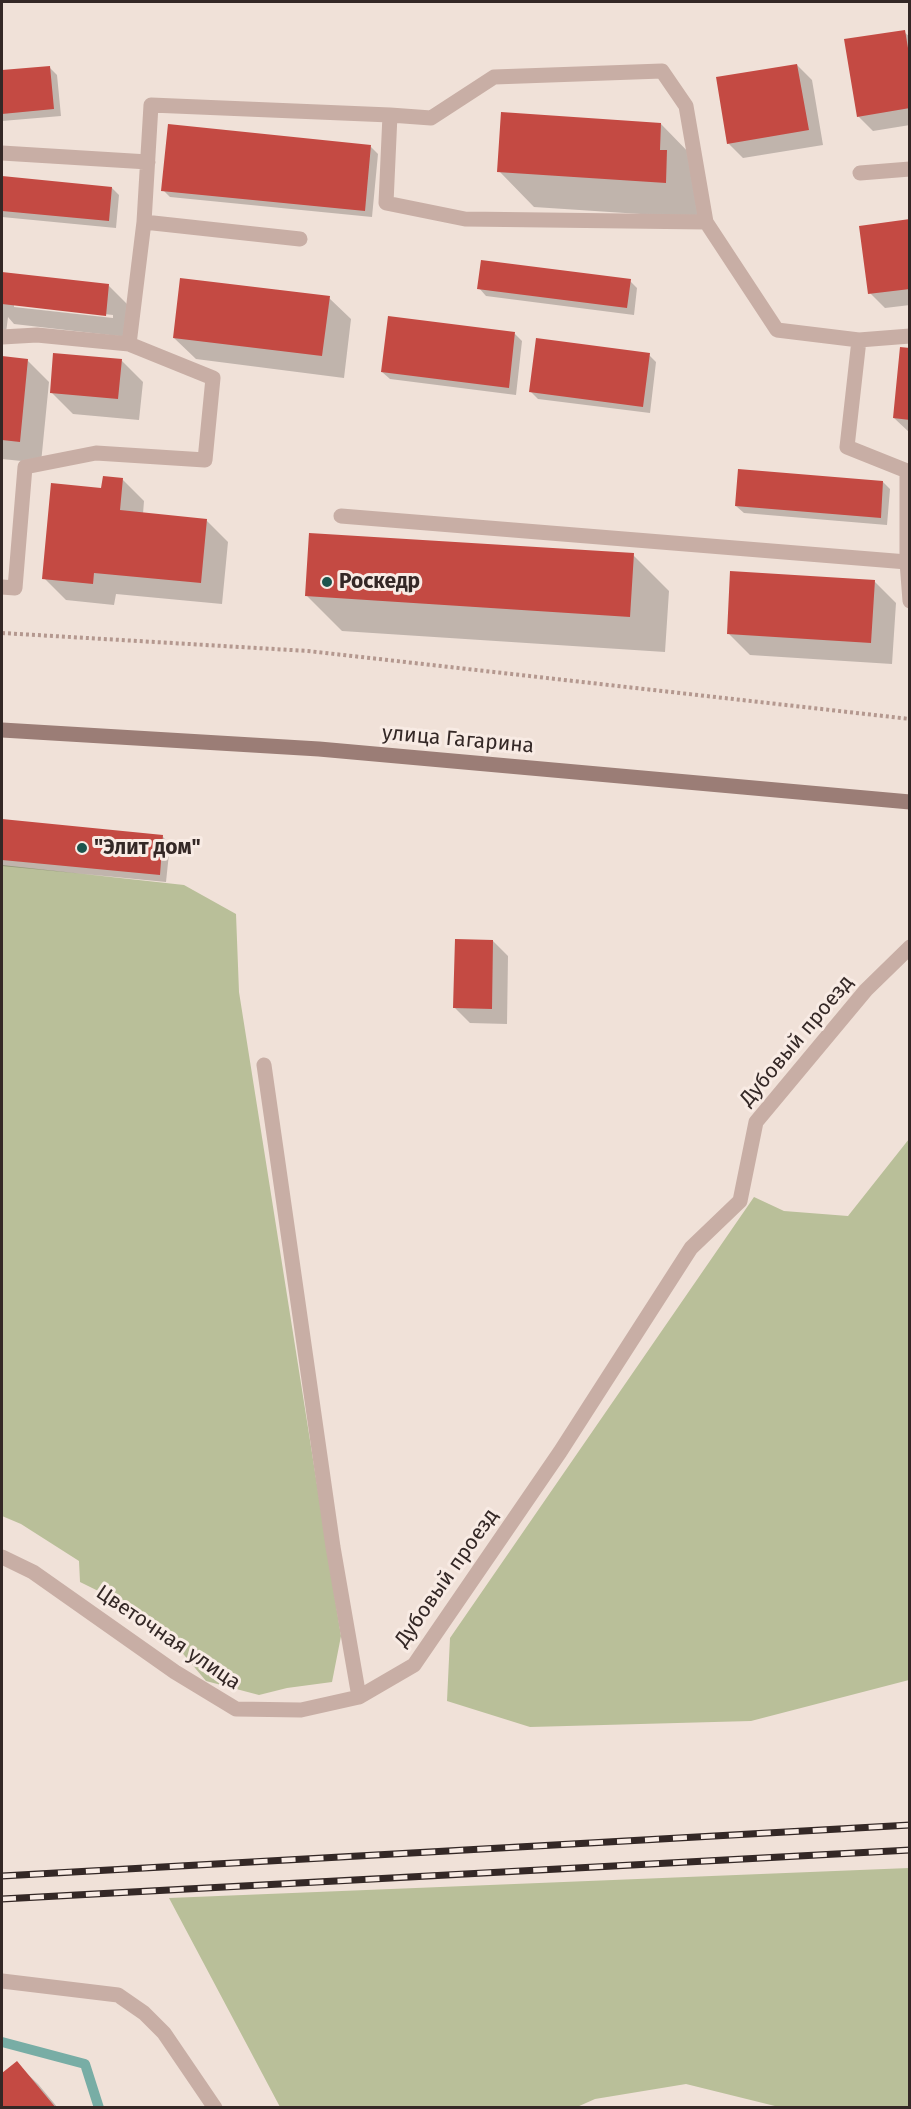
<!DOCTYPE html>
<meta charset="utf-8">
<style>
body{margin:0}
#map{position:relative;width:911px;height:2109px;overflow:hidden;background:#f0e1d8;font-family:"Fira Sans",sans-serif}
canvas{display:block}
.frame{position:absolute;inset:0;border:3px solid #342826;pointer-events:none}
</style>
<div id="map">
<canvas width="911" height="2109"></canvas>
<div class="frame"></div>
</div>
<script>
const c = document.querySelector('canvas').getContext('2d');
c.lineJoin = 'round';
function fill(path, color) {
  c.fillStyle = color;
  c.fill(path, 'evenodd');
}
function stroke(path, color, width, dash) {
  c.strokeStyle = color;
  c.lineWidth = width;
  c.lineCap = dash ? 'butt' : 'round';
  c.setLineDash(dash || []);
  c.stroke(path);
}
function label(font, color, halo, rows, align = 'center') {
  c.font = font + ' "Fira Sans",sans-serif';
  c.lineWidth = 6;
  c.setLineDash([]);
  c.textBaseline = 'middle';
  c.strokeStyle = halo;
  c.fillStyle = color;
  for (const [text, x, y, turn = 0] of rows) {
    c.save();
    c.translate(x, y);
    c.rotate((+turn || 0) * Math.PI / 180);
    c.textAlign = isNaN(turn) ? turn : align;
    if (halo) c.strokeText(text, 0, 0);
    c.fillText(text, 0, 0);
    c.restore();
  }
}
const green = new Path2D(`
 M2,865L184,885L236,914L239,992L341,1636L332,1682L287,1688L259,1695L206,1681L153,1618L80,1582L79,1561L21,1524L2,1516Z
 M909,1139V1680L751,1721L530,1727L447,1701L450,1638L754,1197L784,1211L848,1216Z
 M909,1868V2108L779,2107L686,2084L595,2099L577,2107H280L169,1898Z`);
const shadow = new Path2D(`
 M904,32L910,37V125L873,131L858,116Z
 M797,65L812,80L823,145L743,158L728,143Z
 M49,67L57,75L61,116L2,121V72Z
 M661,124L696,160L701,218L534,207L499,171Z
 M370,146L378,154L372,217L170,197L163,190Z
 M2,178L112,188L119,195L116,228L2,217Z
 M910,220V305L885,308L870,293Z
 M2,273L108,285L130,307L127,337L14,324L8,317L5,341H2ZM14,304L113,315V318L14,307Z
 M630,281L637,288L634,315L486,296L479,288Z
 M329,298L351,319L344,378L196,359L174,338Z
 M515,334L522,341L516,395L390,379L382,372Z
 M910,350V433L894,418Z
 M649,355L656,362L650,413L538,399L530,391Z
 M2,357L27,360L49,382L41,463L2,459Z
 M121,360L143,382L139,420L73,414L51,392Z
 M122,479L144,501L143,514L206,520L228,542L222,604L116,594L114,605L66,600L44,578Z
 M883,482L890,489L887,525L744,513L736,506Z
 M633,555L669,591L665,652L342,631L306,595Z
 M874,581L896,603L892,664L750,655L728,633Z
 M2,821L163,837L170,844L166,882L2,866Z
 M493,941L508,956L507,1024L470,1023L455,1008Z
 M16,2063L38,2084L58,2108H2V2075Z`);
const stream = new Path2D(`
 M2,2042L85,2064L99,2108`);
const building = new Path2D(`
 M905,30L910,60V108L857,117L844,39Z
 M797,64L809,130L727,144L716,77Z
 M50,66L54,109L2,114V70Z
 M501,112L661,123L660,150H667L666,183L497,172Z
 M168,124L371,145L365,211L161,191Z
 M2,176L112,187L109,221L2,211Z
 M910,219V289L868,294L859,226Z
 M481,260L631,279L627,308L477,289Z
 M2,272L109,284L106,316L2,304Z
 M180,278L330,296L322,356L173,338Z
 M388,316L515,332L509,388L381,372Z
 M536,338L650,353L643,407L529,392Z
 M900,347L910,348V420L893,418Z
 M53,353L122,359L118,399L50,393Z
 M2,356L28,359L20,442L2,440Z
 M738,469L883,481L881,518L735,506Z
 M103,476L123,478L120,510L207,519L201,583L94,573L93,584L42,579L51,483L101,488Z
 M309,533L634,553L630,617L305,596Z
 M730,571L875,580L871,643L727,634Z
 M2,819L163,835L160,875L2,860Z
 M455,939L493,940L492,1009L453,1008Z
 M17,2061L56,2108H2V2073Z`);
const path = new Path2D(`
 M2,633L308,651L910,719`);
const service = new Path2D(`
 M2,153L148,162
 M860,173L910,169
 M706,222L686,106L662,71L494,77L431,118L390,115L386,203L465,219L706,222L777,330L859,340
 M300,239L144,222L151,105L390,115
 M910,336L859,340L847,447L907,471V562L910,561
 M2,337L37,335L129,344L213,378L205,460L96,453L25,467L15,588L2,587
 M129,344L144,222`);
const minor = new Path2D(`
 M341,516L907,562L910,601
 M264,1065L333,1547L359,1697
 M2,1557L33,1572L175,1672L236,1709L301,1710L359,1697L414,1665L560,1452L691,1248L740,1201L756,1122L866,990L910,947
 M2,1981L118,1995L144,2013L164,2033L215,2108`);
const secondary = new Path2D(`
 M2,730L319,749L910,802`);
const rail = new Path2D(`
 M2,1876L910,1825
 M2,1899L910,1850`);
const markers = [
 [327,582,6,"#1d544d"],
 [82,848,6,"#1d544d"]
];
const poiNames = [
 ["Роскедр",339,582],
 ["\"Элит дом\"",94,848]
];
const streetNames = [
 ["улица Гагарина",458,740,5],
 ["Дубовый проезд",797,1041,-50],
 ["Дубовый проезд",447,1578,-55],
 ["Цветочная улица",168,1638,34]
];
fill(green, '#b9bf99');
fill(shadow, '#0003');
stroke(stream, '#78ada5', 10);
fill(building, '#c44a43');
stroke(path, '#b4988f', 4, [3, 3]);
stroke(service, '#c8aea5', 15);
stroke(minor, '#c8aea5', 15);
stroke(secondary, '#9b7d76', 15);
stroke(rail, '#342826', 7);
stroke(rail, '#f8ebe4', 4.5, [14]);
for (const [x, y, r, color] of markers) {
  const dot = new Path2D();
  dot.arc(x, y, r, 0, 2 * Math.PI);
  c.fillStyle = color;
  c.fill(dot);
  stroke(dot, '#f8ebe4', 2);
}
label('bold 21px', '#342826', '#f8ebe4', poiNames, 'left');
label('21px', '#342826', '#f8ebe4', streetNames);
</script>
